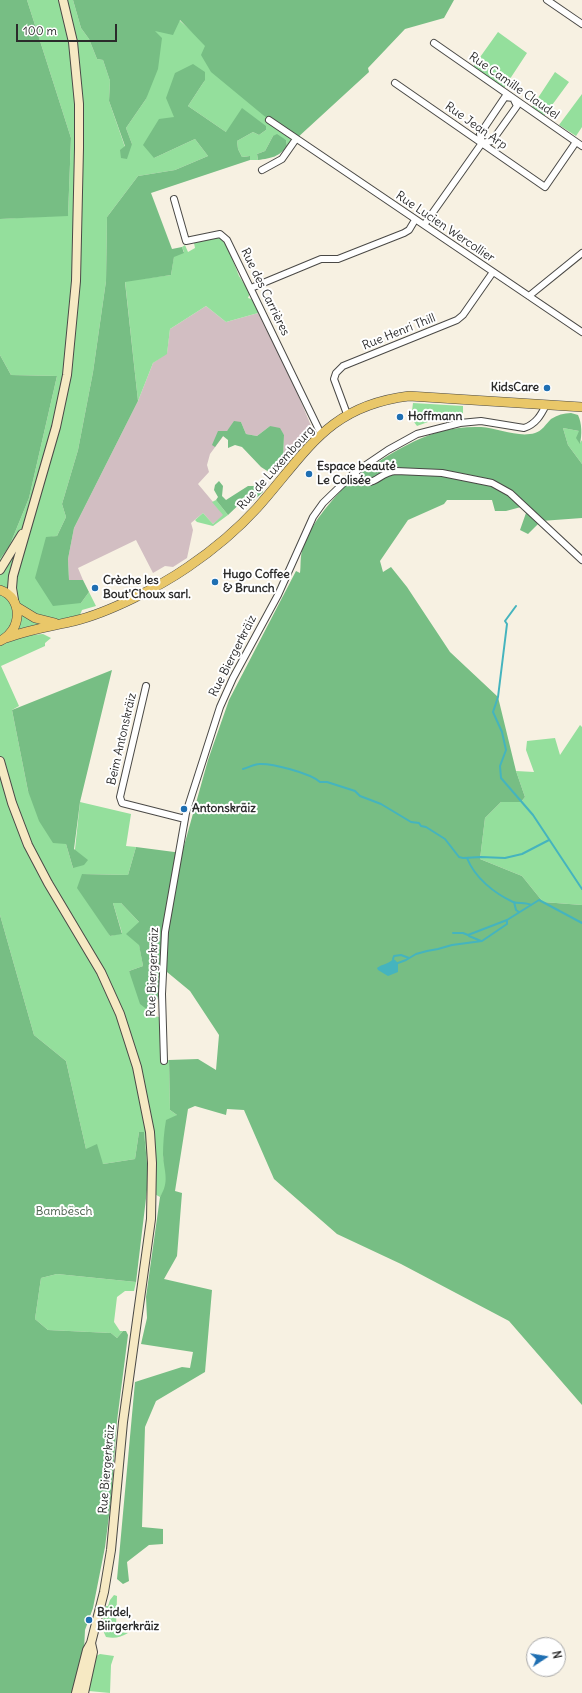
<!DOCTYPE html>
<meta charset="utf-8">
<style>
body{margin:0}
#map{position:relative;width:582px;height:1693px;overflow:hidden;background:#f7f1e2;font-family:Delius,sans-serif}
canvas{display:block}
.north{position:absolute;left:526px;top:1637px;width:40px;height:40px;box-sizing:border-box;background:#fff;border:1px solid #aaa;border-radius:50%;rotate:78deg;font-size:11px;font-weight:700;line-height:16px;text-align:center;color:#2b2b2b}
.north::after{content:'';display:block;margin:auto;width:14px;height:18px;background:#1f6fb2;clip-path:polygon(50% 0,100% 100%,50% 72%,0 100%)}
.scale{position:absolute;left:16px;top:24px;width:101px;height:18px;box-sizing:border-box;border:2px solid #2b2b2b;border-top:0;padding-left:5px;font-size:12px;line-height:14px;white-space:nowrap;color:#2b2b2b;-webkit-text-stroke:3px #fff;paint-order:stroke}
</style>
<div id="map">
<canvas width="582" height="1693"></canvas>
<div class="north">N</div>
<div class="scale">100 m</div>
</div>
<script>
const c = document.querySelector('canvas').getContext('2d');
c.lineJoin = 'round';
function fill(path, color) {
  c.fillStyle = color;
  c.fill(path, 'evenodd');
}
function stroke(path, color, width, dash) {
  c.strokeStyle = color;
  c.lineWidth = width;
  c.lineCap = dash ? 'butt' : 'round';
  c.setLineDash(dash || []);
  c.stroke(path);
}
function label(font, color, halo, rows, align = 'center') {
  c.font = font + ' Delius,sans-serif';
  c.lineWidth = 4;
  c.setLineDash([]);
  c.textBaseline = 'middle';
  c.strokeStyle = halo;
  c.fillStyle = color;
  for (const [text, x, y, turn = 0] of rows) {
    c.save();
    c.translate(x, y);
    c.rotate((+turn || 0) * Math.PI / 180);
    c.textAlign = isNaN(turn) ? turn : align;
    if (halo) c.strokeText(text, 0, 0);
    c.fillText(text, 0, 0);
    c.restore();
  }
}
const industrial = new Path2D(`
 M206,306L226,322L258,313L290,376L312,428L300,440L283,463L284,435L270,426L257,436L246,434L241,422L227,431L210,454L207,465L209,472L198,484L224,515L213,524L203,513L191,523L193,530L187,558L173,567L165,566L153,573L136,540L78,568L83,580H69L68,559L74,528L138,401L153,363L167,353L170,329Z`);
const green = new Path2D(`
 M27,0H73L81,28L89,39L97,59L103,60L110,81L109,101L125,147L132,144L126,128L146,99L154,31L179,20L197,36L296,139L287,146L286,140L273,136L265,151L257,154L258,160H250L249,156L242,157L238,149L237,141L253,132L259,135L266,130L226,132L188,106L205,80L174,117L154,158L195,139L208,156L175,170L138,176L107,217L106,281L93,372L78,450L62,504L66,517L57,536L46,538L81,603L89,592L96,606L82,610L78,620L31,635L43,634L51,638L45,643V646L1,666L19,706L12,710L28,791L66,844L73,868L80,802L131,814L126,846L136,847L128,875L82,874L110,936L122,933L113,903H121L139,922V944L143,966L129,971L149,1011L151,1004L161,993C157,977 158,968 164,953L167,972L164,969L162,994L153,1004L151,1008L155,1016L163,1018L164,1061L169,1060L170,1110L177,1115L163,1156L166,1170V1189L160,1197L147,1190V1163L144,1132H139L135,1159L103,1164L86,1149L66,1061L34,1035L0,915V559L9,547L29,498L57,376L11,375L0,355V219L68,215L71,138Z
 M498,32L527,53L504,88L473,67Z
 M555,72L569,82L544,116L532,107Z
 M582,94V127L576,136L559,125Z
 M220,236L225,240L239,276L250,293L248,298L254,300L259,309L258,313L226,322L206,306L170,329L167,354L153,363L138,401L125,281L171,275L174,256L184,252L182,247L185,245L188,252L195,248L194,243Z
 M413,403L463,406V415L436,419L417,426L414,422L417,420L418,415L412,411Z
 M563,428L579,431L580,443L582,440V464L568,445Z
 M216,500L228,515L213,526L197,522L195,520L203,513L213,524L223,515L212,502Z
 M580,725L582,727V905L543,902L522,876L480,859L485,818L501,802H521L525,797L516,771L534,772L526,750L527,741L555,738L560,755Z
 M57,1274L136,1282L134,1291H125L117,1297L114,1322L120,1331H123L117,1338L111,1333L48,1330L35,1319L41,1278Z
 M114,1595L117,1596L116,1628L119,1632L128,1633C121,1637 115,1639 106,1637C100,1626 104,1617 106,1606H108L110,1600Z
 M100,1654L114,1656L111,1665L110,1693L89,1691V1693H74L94,1657Z`);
const forest = new Path2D(`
 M0,0H27L71,138L68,216L0,219Z
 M73,0H454L444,18L405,29L368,68L369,72L296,139L280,129L211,72L201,55L205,46L180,20L173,35L155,31L162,38L158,69L146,99L126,128L132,144L127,159L121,158L120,150L125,146L109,101L110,81L103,60L97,59L89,39L81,28Z
 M193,64L205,72V80L188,106L226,132L242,108L266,126V130L259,135L253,132L237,141L238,149L242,157L250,156V160L151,193L172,249L182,247L184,253L174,257L171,275L125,282L138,401L74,528L68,559L69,580H83L89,592L81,603L53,606L35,578L46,537L57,536L66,517L62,504L78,450L93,372L106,281L107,217L138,176L175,170L208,156L195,139L154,158L143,145L159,119L174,117L166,98L175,73Z
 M277,134L286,140L287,146C279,157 272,158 258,160L257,154L265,151L273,136Z
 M0,355L11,375L57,376L29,498L9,547L0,559Z
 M571,413L578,415C582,423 582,435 580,444L576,438L579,431L563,428L568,445L582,464V518L541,521L528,534L520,530L526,513L521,507L506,511H495L492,500H447L444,504L408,520L380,561L383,572L391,567L407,587L450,652L498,697L516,771L525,797L521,802H501L485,818L480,859L522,876L543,902L582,905V1405L509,1321L401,1264L337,1234L274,1179L244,1110L227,1109L226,1115L195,1106L188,1109L175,1191L182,1193L177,1256L164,1279L212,1290L205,1372L156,1401L145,1427L142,1527L163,1529V1544L149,1545L127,1562L129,1581L123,1584L117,1579L135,1382L182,1367L190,1368L193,1352L141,1344L147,1318L146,1297L160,1197C170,1181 164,1172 163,1155C163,1143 164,1132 166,1120L177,1115L170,1110L169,1060L198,1059L216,1070L219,1035L190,991L167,972L164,954C157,967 158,979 161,993L151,1004L149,1011L140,1004L129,971L143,966L139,945L126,934L139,922L121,903H113L122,934L110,936L77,888L82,874L128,875L136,847L182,853L208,760L229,700L296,571L300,573C301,566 300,558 302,551C308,526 332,500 349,482L361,480V473C399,448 433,425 481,427C498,428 518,438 535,433C542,431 546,424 551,419C557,415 564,413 571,413Z
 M234,421L241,422L246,434L257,436L270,426L280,428L284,435L283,463L272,474L261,467L242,447L235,445L228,448V440L223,436L215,447L212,445L218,431H227Z
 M219,481L223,486L222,496L226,500L248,486H260L263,492L252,502L247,497L228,515L216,500L218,497L214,490L215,485Z
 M112,670L80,802L74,849L88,860L84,865L73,868L66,844L53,843L39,821L28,791L12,710Z
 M0,915L34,1035L66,1061L86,1149L97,1144L103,1164L135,1159L139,1132H144L147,1163V1190L136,1282L57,1274L41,1278L35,1319L48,1330L111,1333L117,1338L123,1331H126L128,1335L117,1421L111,1500L105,1547L93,1608L85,1630L84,1650L74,1693H0Z`);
const water = new Path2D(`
 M393,959L395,960L398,963V972L388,976L378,970L377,968C382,964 389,964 393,959Z`);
const stream = new Path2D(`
 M516,606L505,621L507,624L498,697L493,712L502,732L506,750L500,766L501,778L533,815L582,889
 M243,769C248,768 254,764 259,764C271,763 310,773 320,782H327L355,791L360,796L381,804L411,822L419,823L421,826L426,827L445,839L459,857L463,858L481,857L505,858L522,854L549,840
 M467,858C475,878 494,893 513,902C519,904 525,902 531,905
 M514,902L516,910L519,912
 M453,933H463L468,935L507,920L539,900L582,923
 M469,936L481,941
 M393,959L394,956L401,955L409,958
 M398,963L406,960L416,954L427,951L438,949L452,945L482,941L507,924V920`);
const minor = new Path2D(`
 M547,0L582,24
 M434,43L582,146
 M395,83L545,187L576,142
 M269,120L582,332
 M262,170L282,159L296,139
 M174,199L186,241L220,234L227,240L321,434
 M424,225L482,143L492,141L517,106L513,98L505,97L480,134L482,143
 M251,288L321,259H338L404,233L409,230L415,220
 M529,296L582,253
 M347,414L334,379L336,373L343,366L457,320L463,315L493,272
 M354,473C374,494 376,472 396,471L442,473L492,483L510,493L582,560
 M146,686L120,797L122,803L185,819
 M164,1061L162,994L165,932L186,813L220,707L233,678L278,595L313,517L323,503L354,473L388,450L417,434L460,423L481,421L524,428C536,424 541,415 546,405`);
const secondary = new Path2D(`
 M0,570L22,534
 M14,600L12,588L13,576L56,427L67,375L76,281L79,148V104L73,42L63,0
 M0,761L12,803L28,845L48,883L101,972L120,1014L137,1067L150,1132L152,1163L151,1219L123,1422L111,1550L104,1592L91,1643L87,1650L76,1693
 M84,1693L93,1652L91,1643`);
const primary = new Path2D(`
 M0,590C24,598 22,631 0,641
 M17,607L35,618L55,623
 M6,638C28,630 51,626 74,621C108,613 159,587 188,567C213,550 236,531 257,508C307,452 327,406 409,396L582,407`);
const markers = [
 [547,388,4,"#1f6fb2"],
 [400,417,4,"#1f6fb2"],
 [309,474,4,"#1f6fb2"],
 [215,582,4,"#1f6fb2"],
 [95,588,4,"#1f6fb2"],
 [184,809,4,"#1f6fb2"],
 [89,1620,4,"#1f6fb2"]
];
const streetNames = [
 ["Rue Camille Claudel",514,86,35],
 ["Rue Jean Arp",476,126,35],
 ["Rue Lucien Wercollier",445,227,34],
 ["Rue des Carrières",265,292,64],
 ["Rue Henri Thill",399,332,-22],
 ["Rue de Luxembourg",276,468,-48],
 ["Rue Biergerkräiz",233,656,-63],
 ["Beim Antonskräiz",122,739,-77],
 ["Rue Biergerkräiz",153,972,-88],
 ["Rue Biergerkräiz",107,1469,-85]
];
const poiNames = [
 ["KidsCare",539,388,"right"],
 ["Hoffmann",408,417],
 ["Espace beauté",317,467],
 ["Le Colisée",317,481],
 ["Hugo Coffee",223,575],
 ["& Brunch",223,589],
 ["Crèche les",103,581],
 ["Bout'Choux sarl.",103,595],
 ["Antonskräiz",192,809],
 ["Bridel,",97,1613],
 ["Biirgerkräiz",97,1627]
];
const parkNames = [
 ["Bambësch",64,1212]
];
fill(industrial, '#d2bec2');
fill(green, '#94df9c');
fill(forest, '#77be84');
fill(water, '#45b4be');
stroke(stream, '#45b4be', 2);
stroke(minor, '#4a4946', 8);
stroke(secondary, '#4a4946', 10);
stroke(primary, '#4a4946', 10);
stroke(minor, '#fff', 6);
stroke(secondary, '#f6e9c3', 8);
stroke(primary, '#e9c769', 9);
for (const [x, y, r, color] of markers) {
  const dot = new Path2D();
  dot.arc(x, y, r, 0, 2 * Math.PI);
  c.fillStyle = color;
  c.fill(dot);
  stroke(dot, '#fff', 1.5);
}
label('12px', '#2b2b2b', '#fff', streetNames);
label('bold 12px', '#2b2b2b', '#fff', poiNames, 'left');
label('12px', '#4a614d', '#fff', parkNames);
</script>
